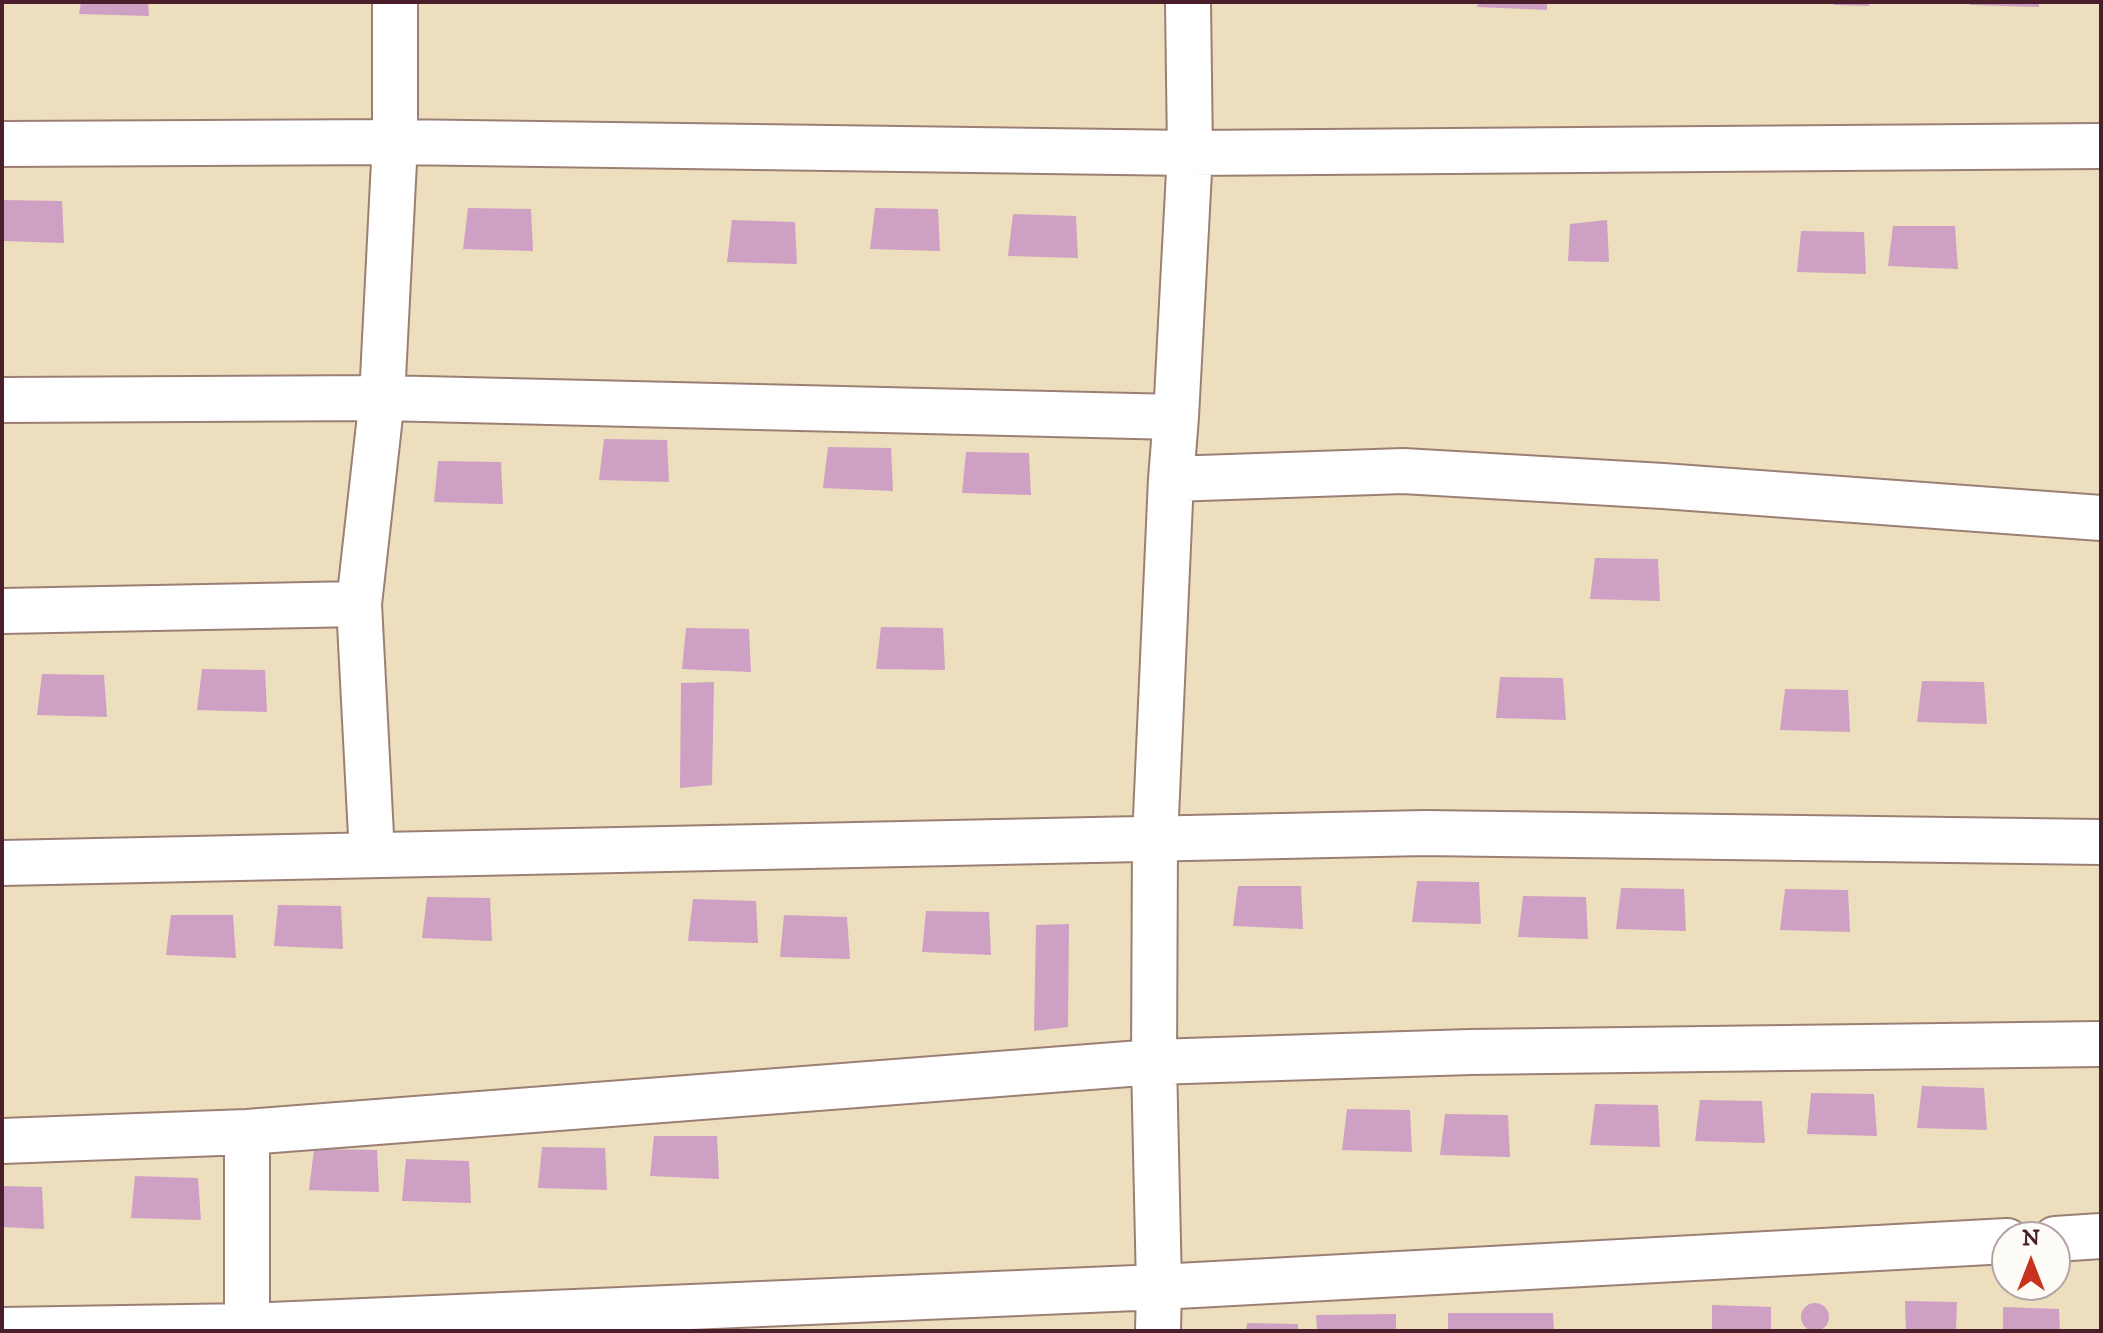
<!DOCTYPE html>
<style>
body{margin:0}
#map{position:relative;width:2103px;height:1333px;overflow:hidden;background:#eddfbe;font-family:"IM FELL DW Pica",serif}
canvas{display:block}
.frame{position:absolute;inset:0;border:4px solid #4a1f2b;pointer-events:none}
.north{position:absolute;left:1991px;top:1221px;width:80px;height:80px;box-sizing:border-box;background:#fdfcf7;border:2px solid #b5a4a5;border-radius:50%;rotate:0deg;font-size:22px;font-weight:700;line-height:32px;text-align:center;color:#4a1f2b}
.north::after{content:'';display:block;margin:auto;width:28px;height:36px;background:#c8321e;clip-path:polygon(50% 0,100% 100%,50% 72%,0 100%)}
</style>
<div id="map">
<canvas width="2103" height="1333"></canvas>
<div class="frame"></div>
<div class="north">N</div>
</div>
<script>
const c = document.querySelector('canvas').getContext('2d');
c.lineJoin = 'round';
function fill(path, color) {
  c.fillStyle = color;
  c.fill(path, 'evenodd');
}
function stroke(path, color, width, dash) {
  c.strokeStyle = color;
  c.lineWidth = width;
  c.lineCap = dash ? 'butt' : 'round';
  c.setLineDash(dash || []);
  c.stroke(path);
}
const building = new Path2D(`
 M81,2H148L149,16L79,14Z
 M1478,2H1547V10L1477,7Z
 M1834,2H1868L1869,6L1834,5Z
 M1970,2H2039V7L1970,5Z
 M2,200L62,201L64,243L2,241Z
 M468,208L531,209L533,251L463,249Z
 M875,208L938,209L940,251L870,249Z
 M1013,214L1076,216L1078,258L1008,256Z
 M732,220L795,222L797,264L727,262Z
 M1607,220L1609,262L1568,261L1570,224Z
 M1893,226H1955L1958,269L1888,266Z
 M1801,231L1864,232L1866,274L1797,272Z
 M604,439L667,440L669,482L599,480Z
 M828,447L891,448L893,491L823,488Z
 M966,452L1029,453L1031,495L962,493Z
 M438,461L501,462L503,504L434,502Z
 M1595,558L1658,559L1660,601L1590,599Z
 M881,627L943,628L945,670L876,669Z
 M686,628L749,629L751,672L682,669Z
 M202,669L265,670L267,712L197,710Z
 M42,674L104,675L107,717L37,715Z
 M1500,677L1563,678L1566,720L1496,718Z
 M1922,681L1984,682L1987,724L1917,722Z
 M714,682L712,785L680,788L681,683Z
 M1785,689L1848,690L1850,732L1780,730Z
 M1417,881L1479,882L1481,924L1412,922Z
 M1238,886H1301L1303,929L1233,926Z
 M1621,888L1684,889L1686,931L1616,929Z
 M1785,889L1848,890L1850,932L1780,930Z
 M1523,896L1586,897L1588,939L1518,937Z
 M427,897L490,898L492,941L422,938Z
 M693,899L756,901L758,943L688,941Z
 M278,905L341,906L343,949L274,946Z
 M926,911L989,912L991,955L922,952Z
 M171,915H233L236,958L166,955Z
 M784,915L847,917L850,959L780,957Z
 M1069,924L1068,1027L1034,1031L1036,925Z
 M1922,1086L1984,1088L1987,1130L1917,1128Z
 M1811,1093L1874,1094L1877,1136L1807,1134Z
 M1700,1100L1762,1101L1765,1143L1695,1141Z
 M1595,1104L1658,1105L1660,1147L1590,1145Z
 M1347,1109L1410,1110L1412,1152L1342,1150Z
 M1445,1114L1508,1115L1510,1157L1440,1155Z
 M654,1136H717L719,1179L650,1176Z
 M542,1147L605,1148L607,1190L538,1188Z
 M314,1149L377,1150L379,1192L309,1190Z
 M406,1159L469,1161L471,1203L402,1201Z
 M135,1176L198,1178L201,1220L131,1218Z
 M2,1186L42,1187L44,1229L2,1227Z
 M1905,1301L1957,1302L1956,1331H1906Z
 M1801 1317a14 14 0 1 1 28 0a14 14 0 1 1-28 0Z
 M1712,1305L1771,1307V1331H1712Z
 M2003,1307L2059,1309L2060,1331H2003Z
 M1448,1313H1553L1554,1331H1448Z
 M1396,1314V1331H1317L1316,1315Z
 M1247,1323L1298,1324V1331H1246Z`);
const minor = new Path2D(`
 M2,144L395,142L1190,153L2101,146
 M2,400L382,398L1176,417
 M1171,479L1403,471L1663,486L2101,518
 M2,611L359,604
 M372,855L359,604L382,398L395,142V2
 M2,863L1425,833L2101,842
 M247,1132V1326
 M2,1141L247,1132L1154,1062L1470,1052L2101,1044
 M2055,1239L2101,1236
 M2,1330L247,1326L1159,1287L2007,1241
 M1158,1331L1159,1287L1154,1062L1155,839L1171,479L1176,417L1190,153L1188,2`);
fill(building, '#cea0c3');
stroke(minor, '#9c7f74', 48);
stroke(minor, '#fff', 44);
</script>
